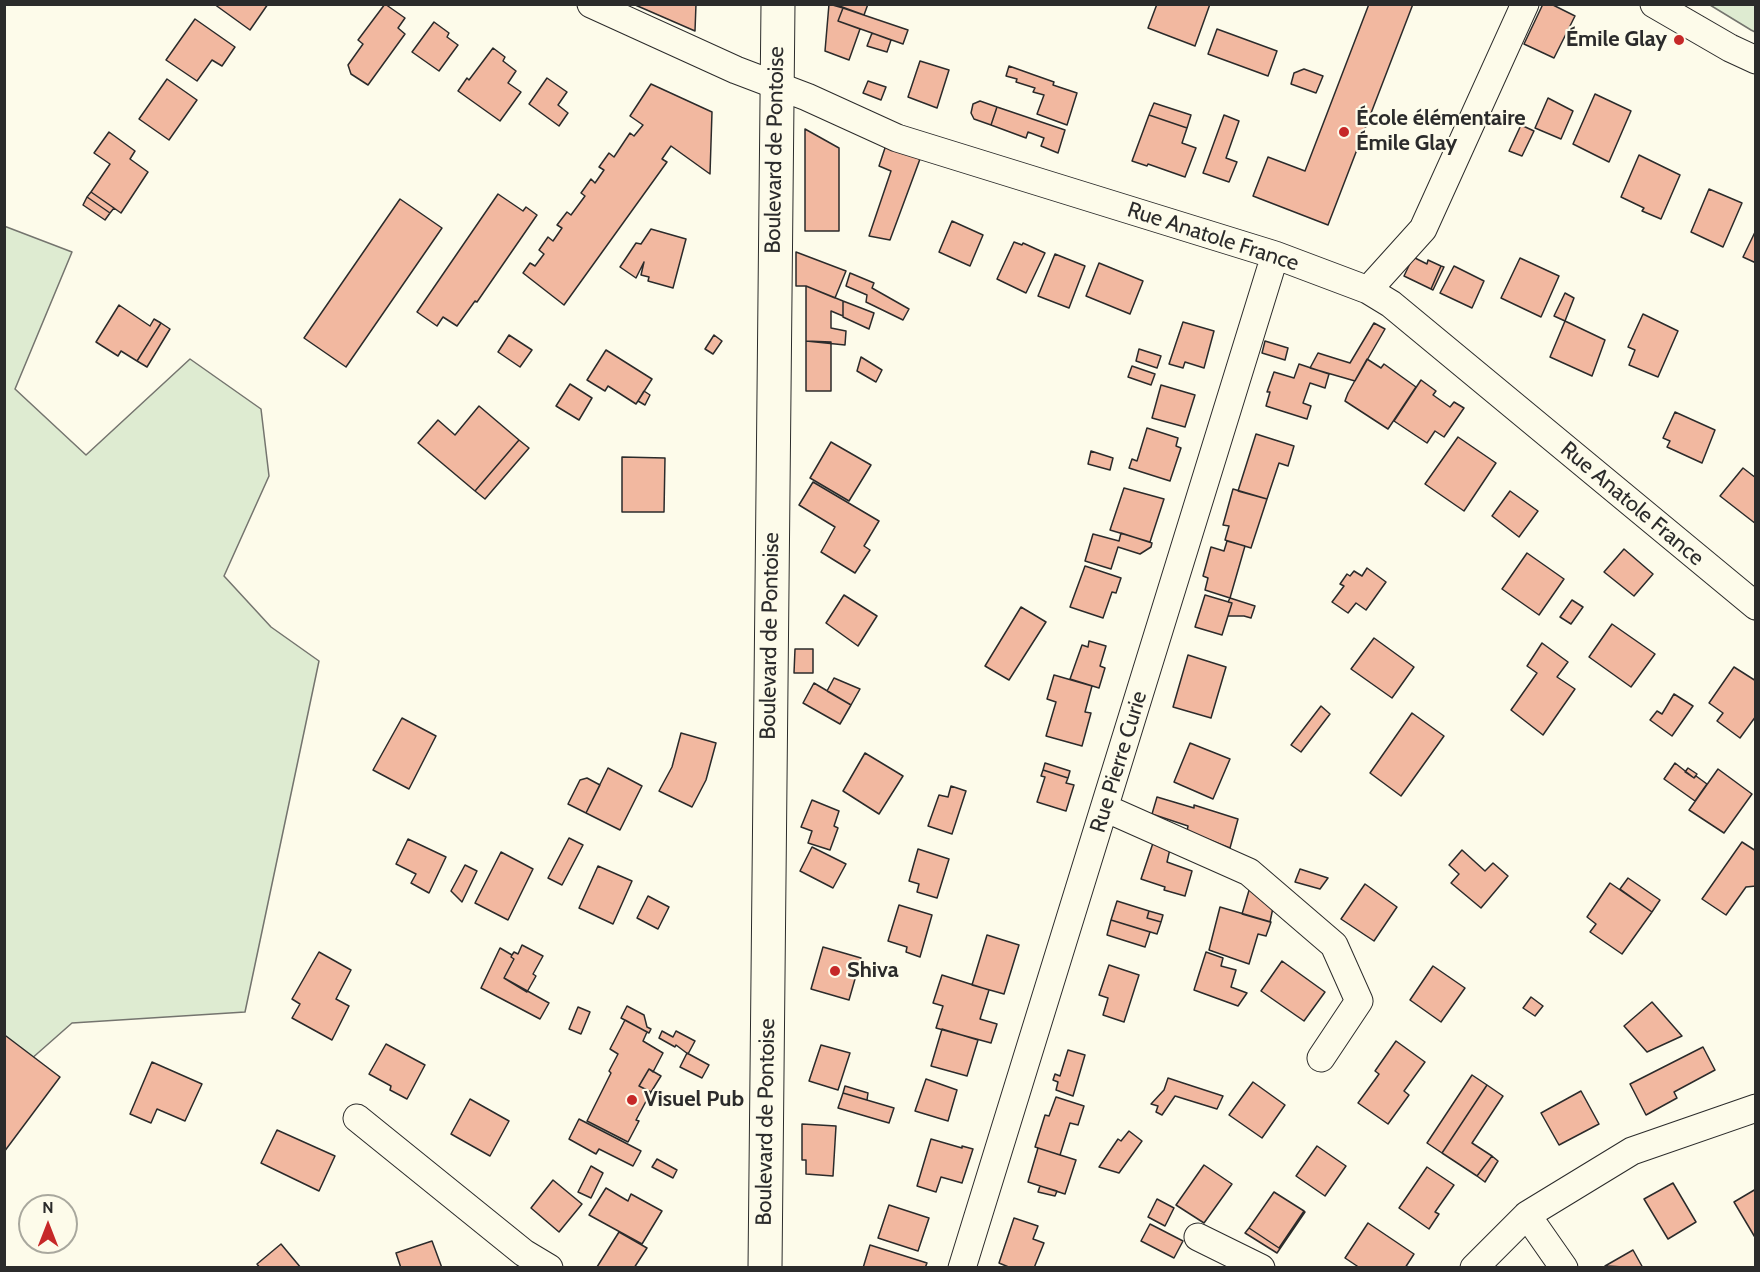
<!DOCTYPE html>
<meta charset="utf-8">
<style>
body{margin:0}
#map{position:relative;width:1760px;height:1272px;overflow:hidden;background:#fdfbea;font-family:Cabin,sans-serif}
canvas{display:block}
.frame{position:absolute;inset:0;border:6px solid #2b2b2b;pointer-events:none}
.north{position:absolute;left:18px;top:1194px;width:60px;height:60px;box-sizing:border-box;background:#fdfbea;border:2px solid #a9a89e;border-radius:50%;rotate:0deg;font-size:16px;font-weight:700;line-height:24px;text-align:center;color:#2b2b2b}
.north::after{content:'';display:block;margin:auto;width:21px;height:27px;background:#c62828;clip-path:polygon(50% 0,100% 100%,50% 72%,0 100%)}
</style>
<div id="map">
<canvas width="1760" height="1272"></canvas>
<div class="frame"></div>
<div class="north">N</div>
</div>
<script>
const c = document.querySelector('canvas').getContext('2d');
c.lineJoin = 'round';
function fill(path, color) {
  c.fillStyle = color;
  c.fill(path, 'evenodd');
}
function stroke(path, color, width, dash) {
  c.strokeStyle = color;
  c.lineWidth = width;
  c.lineCap = dash ? 'butt' : 'round';
  c.setLineDash(dash || []);
  c.stroke(path);
}
function label(font, color, halo, rows, align = 'center') {
  c.font = font + ' Cabin,sans-serif';
  c.lineWidth = 4.5;
  c.setLineDash([]);
  c.textBaseline = 'middle';
  c.strokeStyle = halo;
  c.fillStyle = color;
  for (const [text, x, y, turn = 0] of rows) {
    c.save();
    c.translate(x, y);
    c.rotate((+turn || 0) * Math.PI / 180);
    c.textAlign = isNaN(turn) ? turn : align;
    if (halo) c.strokeText(text, 0, 0);
    c.fillText(text, 0, 0);
    c.restore();
  }
}
const green = new Path2D(`
 M1710,5H1755V32L1751,30Z
 M4,226L72,252L15,389L86,455L190,359L261,409L269,476L224,576L271,627L319,661L245,1012L72,1023L5,1082Z`);
const building = new Path2D(`
 M214,4H268L250,30Z
 M385,4L405,18L398,28L405,34L368,85L351,74L348,65L363,44L358,40Z
 M633,4H696L695,31Z
 M829,4L843,8L838,21L860,29L849,60L825,51Z
 M834,4H868L864,15Z
 M1157,4H1210L1195,46L1148,28Z
 M1369,4H1413L1328,225L1253,196L1268,157L1305,171Z
 M1543,4H1551L1575,16L1554,58L1524,44Z
 M843,8L908,30L903,44L838,21Z
 M195,19L235,47L222,66L212,60L197,81L166,60Z
 M434,22L449,33L447,37L458,45L439,71L412,52Z
 M1217,29L1277,51L1268,76L1208,54Z
 M872,33L891,40L887,52L867,46Z
 M493,48L505,57L503,61L516,71L508,83L521,92L500,121L458,91L467,78L469,80Z
 M920,61L949,70L937,108L908,97Z
 M1009,66L1054,82L1053,85L1077,93L1067,125L1037,114L1044,95L1033,92L1035,88L1016,82L1017,79L1006,76Z
 M1304,69L1323,76L1316,93L1291,84L1294,73Z
 M547,78L567,92L558,105L568,113L559,126L529,104Z
 M167,79L197,100L169,140L139,119Z
 M868,81L886,87L881,100L863,93Z
 M651,84L712,112L710,174L671,146L662,159L667,162L564,305L523,273L530,263L535,266L544,254L539,250L548,237L553,241L562,228L557,225L567,212L571,215L585,196L581,193L591,179L595,183L604,170L599,167L609,153L614,157L630,133L634,136L643,125L630,116Z
 M1595,94L1631,111L1609,162L1573,144Z
 M1548,98L1573,111L1561,139L1535,128Z
 M980,101L997,107L991,125L974,119L971,113L973,104Z
 M1154,103L1191,115L1187,128L1149,115Z
 M997,107L1065,130L1058,153L1041,146L1044,138L1028,132L1026,138L991,125Z
 M1149,115L1187,128L1182,143L1196,148L1185,177L1148,164L1147,166L1132,161Z
 M1224,115L1239,121L1226,158L1237,162L1229,182L1203,173Z
 M1521,125L1534,131L1522,156L1509,151Z
 M805,129L839,148V231H805Z
 M109,132L135,151L130,159L148,172L121,213L91,192L110,164L94,153Z
 M886,145L920,159L890,240L869,236L891,171L879,166Z
 M1639,155L1680,175L1661,219L1642,211L1644,208L1621,197Z
 M1709,189L1742,203L1723,247L1691,232Z
 M91,192L114,208L110,213L87,197Z
 M498,194L523,211L526,207L537,215L477,302L475,301L457,326L443,317L437,326L417,312Z
 M87,197L110,213L105,220L83,205Z
 M400,199L442,228L346,367L304,338Z
 M952,221L983,235L970,266L939,252Z
 M651,229L686,239L673,288L648,281L649,277L641,275L644,262L636,278L620,267L636,243L641,244Z
 M1756,230V263L1743,257Z
 M1014,242L1022,245L1023,243L1045,253L1026,293L997,279Z
 M796,252L846,271L835,298L806,286H796Z
 M1055,254L1085,266L1069,308L1038,296Z
 M1413,257L1427,264L1428,260L1441,266L1431,289L1404,276Z
 M1520,258L1559,276L1541,317L1501,298Z
 M1099,263L1143,281L1130,314L1086,296Z
 M1441,266L1444,267L1433,290L1431,289Z
 M1454,266L1484,281L1472,308L1440,293Z
 M850,273L874,283L872,288L909,309L903,320L866,302L867,295L846,286Z
 M806,286L843,301V316L831,311V328L846,331L845,345L806,341Z
 M1565,293L1574,298L1565,321L1554,316Z
 M843,301L874,313L869,329L843,317Z
 M119,305L150,326L154,319L161,323L137,361L121,351L118,356L96,342Z
 M1643,314L1678,331L1658,377L1629,365L1635,350L1628,347Z
 M1565,321L1605,340L1592,376L1550,357Z
 M1183,322L1214,331L1204,368L1185,362L1183,368L1169,364Z
 M161,323L170,329L147,367L137,361Z
 M1374,323L1385,329L1355,381L1310,368L1318,353L1350,363Z
 M509,335L532,350L520,367L498,352Z
 M714,335L722,341L713,354L705,349Z
 M806,341L831,342V391H806Z
 M1265,341L1288,348L1285,360L1262,353Z
 M1139,349L1161,356L1157,368L1136,361Z
 M606,350L652,379L636,404L608,386L605,391L587,380Z
 M861,357L882,370L876,382L857,371Z
 M1367,359L1381,368L1384,364L1416,387L1388,429L1345,401L1348,393Z
 M1299,364L1329,374L1325,388L1310,383L1303,403L1311,406L1307,419L1266,406L1270,392H1267L1274,372L1294,378Z
 M1132,366L1155,374L1151,385L1128,377Z
 M1421,380L1436,391L1433,395L1450,407L1454,402L1464,408L1444,437L1435,431L1427,443L1394,421Z
 M570,384L592,398L579,420L556,406Z
 M1161,385L1195,395L1185,427L1152,418Z
 M644,391L650,395L645,405L638,401Z
 M479,406L519,440L475,491L418,443L438,420L455,435Z
 M1675,412L1715,430L1702,463L1667,447L1670,441L1663,438Z
 M1147,428L1178,438L1176,446L1181,448L1170,481L1129,468L1132,459L1137,461Z
 M1256,434L1294,446L1288,466L1279,463L1267,499L1238,491Z
 M1458,437L1496,463L1464,511L1425,484Z
 M519,440L529,448L485,499L475,491Z
 M831,442L871,465L849,501L810,478Z
 M1091,451L1113,458L1110,470L1088,464Z
 M622,457L665,458L664,512H622Z
 M1743,468L1756,478V524L1720,496Z
 M813,482L879,521L864,546L870,550L855,573L821,552L835,527L799,505Z
 M1124,488L1164,499L1150,542L1110,530Z
 M1233,489L1267,499L1251,548L1225,540L1229,526L1223,525Z
 M1510,491L1538,511L1519,537L1492,516Z
 M1121,533L1152,543L1151,547L1140,554L1118,547L1111,569L1085,561L1093,534L1119,541Z
 M1227,541L1245,546L1230,598L1205,590L1208,578L1203,576L1211,547L1224,551Z
 M1624,549L1653,574L1634,596L1604,572Z
 M1527,553L1564,579L1539,615L1502,589Z
 M1085,566L1121,578L1116,593L1112,592L1103,618L1070,607Z
 M1367,568L1386,582L1366,610L1356,603L1348,613L1332,602L1344,586L1340,584L1347,574L1350,576L1354,571L1362,576Z
 M844,595L877,616L858,646L826,623Z
 M1205,595L1232,603L1222,635L1195,627Z
 M1230,598L1255,606L1251,618L1244,616H1228L1232,603L1228,602Z
 M1572,600L1583,607L1571,624L1560,617Z
 M1021,607L1046,622L1009,680L985,666Z
 M1612,624L1655,654L1631,687L1589,657Z
 M1374,638L1414,667L1392,698L1351,669Z
 M1089,641L1106,646L1100,666L1105,668L1099,688L1070,679L1082,645L1088,647Z
 M1542,643L1568,662L1557,677L1575,689L1543,735L1511,710L1537,673L1527,666Z
 M795,649H813V673H794Z
 M1188,655L1226,667L1211,718L1173,707Z
 M1734,667L1756,681V716L1740,738L1717,721L1723,713L1709,703Z
 M1054,675L1092,686L1085,712L1091,713L1082,746L1046,736L1056,702L1047,699Z
 M834,678L860,689L851,705L827,691Z
 M814,683L851,705L840,724L803,703Z
 M1674,694L1693,706L1672,736L1650,720L1657,711L1662,714Z
 M1321,706L1330,714L1301,752L1291,745Z
 M1412,713L1444,736L1401,796L1370,773Z
 M402,718L436,736L409,789L373,770Z
 M681,733L716,743L706,780L692,807L659,791L672,767Z
 M1190,743L1230,759L1213,799L1174,782Z
 M865,753L903,776L879,814L843,791Z
 M1045,763L1070,771L1068,778L1043,770Z
 M1675,763L1694,778L1696,776L1707,784L1695,801L1664,779Z
 M608,768L642,786L620,830L586,813Z
 M1688,768L1697,774L1694,778L1685,772Z
 M1718,769L1752,794L1724,833L1689,810Z
 M1043,770L1068,778L1066,783L1074,785L1066,811L1037,802L1045,777L1041,776Z
 M587,778L600,785L586,813L568,804L580,780Z
 M951,786L966,791L952,834L928,826L939,795L948,797Z
 M1157,797L1194,808V805L1238,819L1230,848L1187,831L1188,826L1152,814Z
 M812,800L839,811L834,826L838,828L830,850L808,843L812,831L801,827Z
 M569,838L583,845L562,885L548,878Z
 M408,839L446,857L429,893L411,883L416,874L396,864Z
 M1742,842L1756,851V886L1746,887L1726,915L1702,899Z
 M1153,843L1170,849L1167,862L1192,871L1185,896L1164,890L1165,887L1141,879Z
 M812,847L846,864L833,888L800,871Z
 M918,849L949,859L937,898L917,892L919,884L909,881Z
 M1462,850L1485,871L1493,863L1508,876L1481,908L1451,883L1459,874L1449,865Z
 M501,852L533,869L508,920L475,903Z
 M465,865L477,871L462,902L451,891Z
 M598,866L632,881L613,924L579,908Z
 M1300,869L1328,878L1320,889L1295,882Z
 M1628,878L1660,900L1652,912L1620,889Z
 M1610,883L1652,912L1622,954L1590,932L1596,924L1587,917Z
 M1365,884L1397,907L1374,941L1341,919Z
 M1250,887L1274,903L1270,922L1242,914Z
 M648,896L669,907L658,929L637,918Z
 M1117,901L1149,911L1147,918L1161,922L1157,934L1111,920Z
 M899,905L932,915L920,957L906,952L907,947L888,941Z
 M1220,907L1271,922L1266,936L1258,934L1249,964L1209,950Z
 M1149,911L1163,915L1161,922L1147,918Z
 M1111,920L1150,932L1145,947L1107,935Z
 M987,935L1019,945L1004,994L972,985Z
 M522,945L543,956L533,974L536,976L527,992L504,978L514,959L511,957L512,955L514,952L518,954Z
 M823,947L861,958L849,1000L811,989Z
 M500,948L512,955L511,957L514,959L504,978L549,1003L540,1019L481,988Z
 M319,952L351,970L336,999L349,1006L332,1040L292,1018L300,1004L292,999Z
 M1206,952L1223,958L1221,966L1236,970L1231,987L1247,993L1238,1006L1194,990Z
 M1282,961L1325,992L1304,1021L1261,991Z
 M1109,965L1139,975L1124,1022L1103,1015L1108,998L1099,995Z
 M1433,966L1465,988L1441,1022L1410,1000Z
 M942,975L989,990L980,1019L997,1024L991,1043L936,1028L943,1006L933,1003Z
 M1531,997L1543,1006L1535,1016L1523,1008Z
 M1652,1002L1682,1036L1647,1052L1624,1026Z
 M627,1006L644,1015L647,1027L651,1029L649,1033L621,1018Z
 M578,1007L590,1012L581,1034L569,1029Z
 M625,1020L647,1032L643,1041L663,1053L653,1072L649,1069L639,1086L651,1092L636,1120L639,1121L628,1142L587,1121L611,1073L609,1071L618,1054L610,1049Z
 M942,1029L978,1040L967,1076L931,1066Z
 M662,1031L673,1037L676,1031L695,1041L688,1054L676,1045L675,1047L659,1038Z
 M6,1036L60,1077L4,1152V1038Z
 M1396,1041L1425,1062L1404,1091L1409,1095L1388,1124L1358,1103L1379,1074L1375,1071Z
 M386,1044L425,1065L407,1099L390,1090L391,1086L369,1074Z
 M821,1045L850,1053L838,1090L809,1081Z
 M1703,1047L1715,1070L1674,1092L1677,1098L1646,1115L1630,1084Z
 M1068,1050L1085,1055L1073,1096L1056,1090L1058,1082L1053,1080L1055,1074L1060,1076Z
 M687,1053L709,1065L702,1078L680,1067Z
 M152,1062L202,1084L185,1121L157,1109L151,1123L130,1114Z
 M649,1069L661,1076L651,1092L639,1086Z
 M1472,1075L1487,1085L1442,1153L1427,1143Z
 M1168,1078L1183,1083L1223,1096L1217,1109L1175,1096L1162,1115L1156,1112L1158,1106L1151,1104L1164,1090Z
 M926,1079L957,1090L948,1121L915,1111Z
 M1253,1082L1285,1105L1262,1138L1229,1115Z
 M1487,1085L1503,1096L1472,1143L1492,1156L1477,1176L1442,1153Z
 M845,1086L868,1093L867,1100L843,1093Z
 M1581,1091L1599,1124L1559,1145L1541,1113Z
 M843,1093L894,1108L889,1123L838,1108Z
 M1056,1097L1084,1106L1078,1125L1070,1123L1060,1155L1035,1147L1045,1115L1049,1116Z
 M470,1099L509,1121L490,1156L451,1134Z
 M579,1119L641,1151L633,1166L599,1149L596,1154L569,1139Z
 M802,1124L836,1126L833,1176L806,1174V1160H802Z
 M277,1130L335,1156L319,1191L261,1163Z
 M1129,1131L1142,1141L1119,1173L1099,1167L1118,1139L1121,1141Z
 M931,1139L962,1148V1146L973,1149L962,1183L941,1177L936,1192L917,1186Z
 M1317,1146L1346,1166L1325,1196L1296,1176Z
 M1038,1148L1076,1160L1065,1194L1028,1182Z
 M1492,1156L1498,1161L1485,1182L1477,1176Z
 M657,1159L677,1170L673,1178L652,1167Z
 M1204,1165L1232,1184L1204,1223L1176,1205Z
 M591,1166L603,1173L591,1198L578,1192Z
 M1427,1167L1454,1185L1435,1212L1439,1214L1429,1229L1399,1208Z
 M553,1180L582,1204L559,1232L531,1208Z
 M1673,1183L1696,1222L1668,1239L1644,1199Z
 M1040,1186L1057,1191L1055,1196L1038,1192Z
 M606,1188L628,1201L631,1194L662,1211L642,1244L589,1215Z
 M1756,1189V1239L1734,1202Z
 M1274,1192L1304,1211L1279,1248L1249,1228Z
 M1157,1199L1174,1208L1165,1226L1148,1217Z
 M889,1205L929,1218L918,1251L878,1238Z
 M1304,1211L1305,1212L1277,1253L1245,1233L1249,1228L1279,1248Z
 M1014,1218L1038,1226L1033,1239L1044,1243L1034,1268H1011L999,1263Z
 M1368,1223L1414,1254L1405,1268H1360L1345,1258Z
 M1150,1224L1183,1241L1174,1258L1141,1241Z
 M619,1232L647,1248L634,1268L597,1267Z
 M432,1241L442,1268H401L396,1253Z
 M281,1244L301,1268H260L257,1264Z
 M870,1245L927,1263L925,1268H863Z
 M1633,1250L1643,1268L1605,1266Z`);
const street = new Path2D(`
 M591,4L736,70L807,97L897,138L1275,255L1368,290L1391,304L1756,606
 M1654,4L1730,48L1756,60
 M1368,290L1423,229L1525,4
 M1105,808L1249,872L1334,945L1359,1001L1321,1058
 M357,1118L524,1253L549,1268
 M1527,1215L1564,1268
 M1198,1237L1261,1268
 M962,1268L1275,255
 M1474,1268L1527,1215L1632,1151L1756,1108`);
const primary = new Path2D(`
 M765,1268L778,4`);
const markers = [
 [1679,40,6,"#c62828"],
 [1344,132,6,"#c62828"],
 [835,971,6,"#c62828"],
 [632,1100,6,"#c62828"]
];
const poiNames = [
 ["Émile Glay",1667,40,"right"],
 ["École élémentaire",1356,119],
 ["Émile Glay",1356,144],
 ["Shiva",847,971],
 ["Visuel Pub",644,1100]
];
const streetNames = [
 ["Boulevard de Pontoise",775,150,-89],
 ["Rue Anatole France",1213,237,18],
 ["Rue Anatole France",1632,504,40],
 ["Boulevard de Pontoise",770,636,-89],
 ["Rue Pierre Curie",1119,762,-73],
 ["Boulevard de Pontoise",766,1122,-89]
];
fill(green, '#deebd1');
stroke(green, '#74746e', 1.5);
fill(building, '#f2b8a0');
stroke(building, '#2b2b2b', 1.5);
stroke(street, '#2b2b2b', 29);
stroke(primary, '#2b2b2b', 35);
stroke(street, '#fdfbea', 27);
stroke(primary, '#fdfbea', 33);
for (const [x, y, r, color] of markers) {
  const dot = new Path2D();
  dot.arc(x, y, r, 0, 2 * Math.PI);
  c.fillStyle = color;
  c.fill(dot);
  stroke(dot, '#fdfbea', 2);
}
label('bold 22px', '#2b2b2b', '#fdfbea', poiNames, 'left');
label('22px', '#2b2b2b', '#fdfbea', streetNames);
</script>
